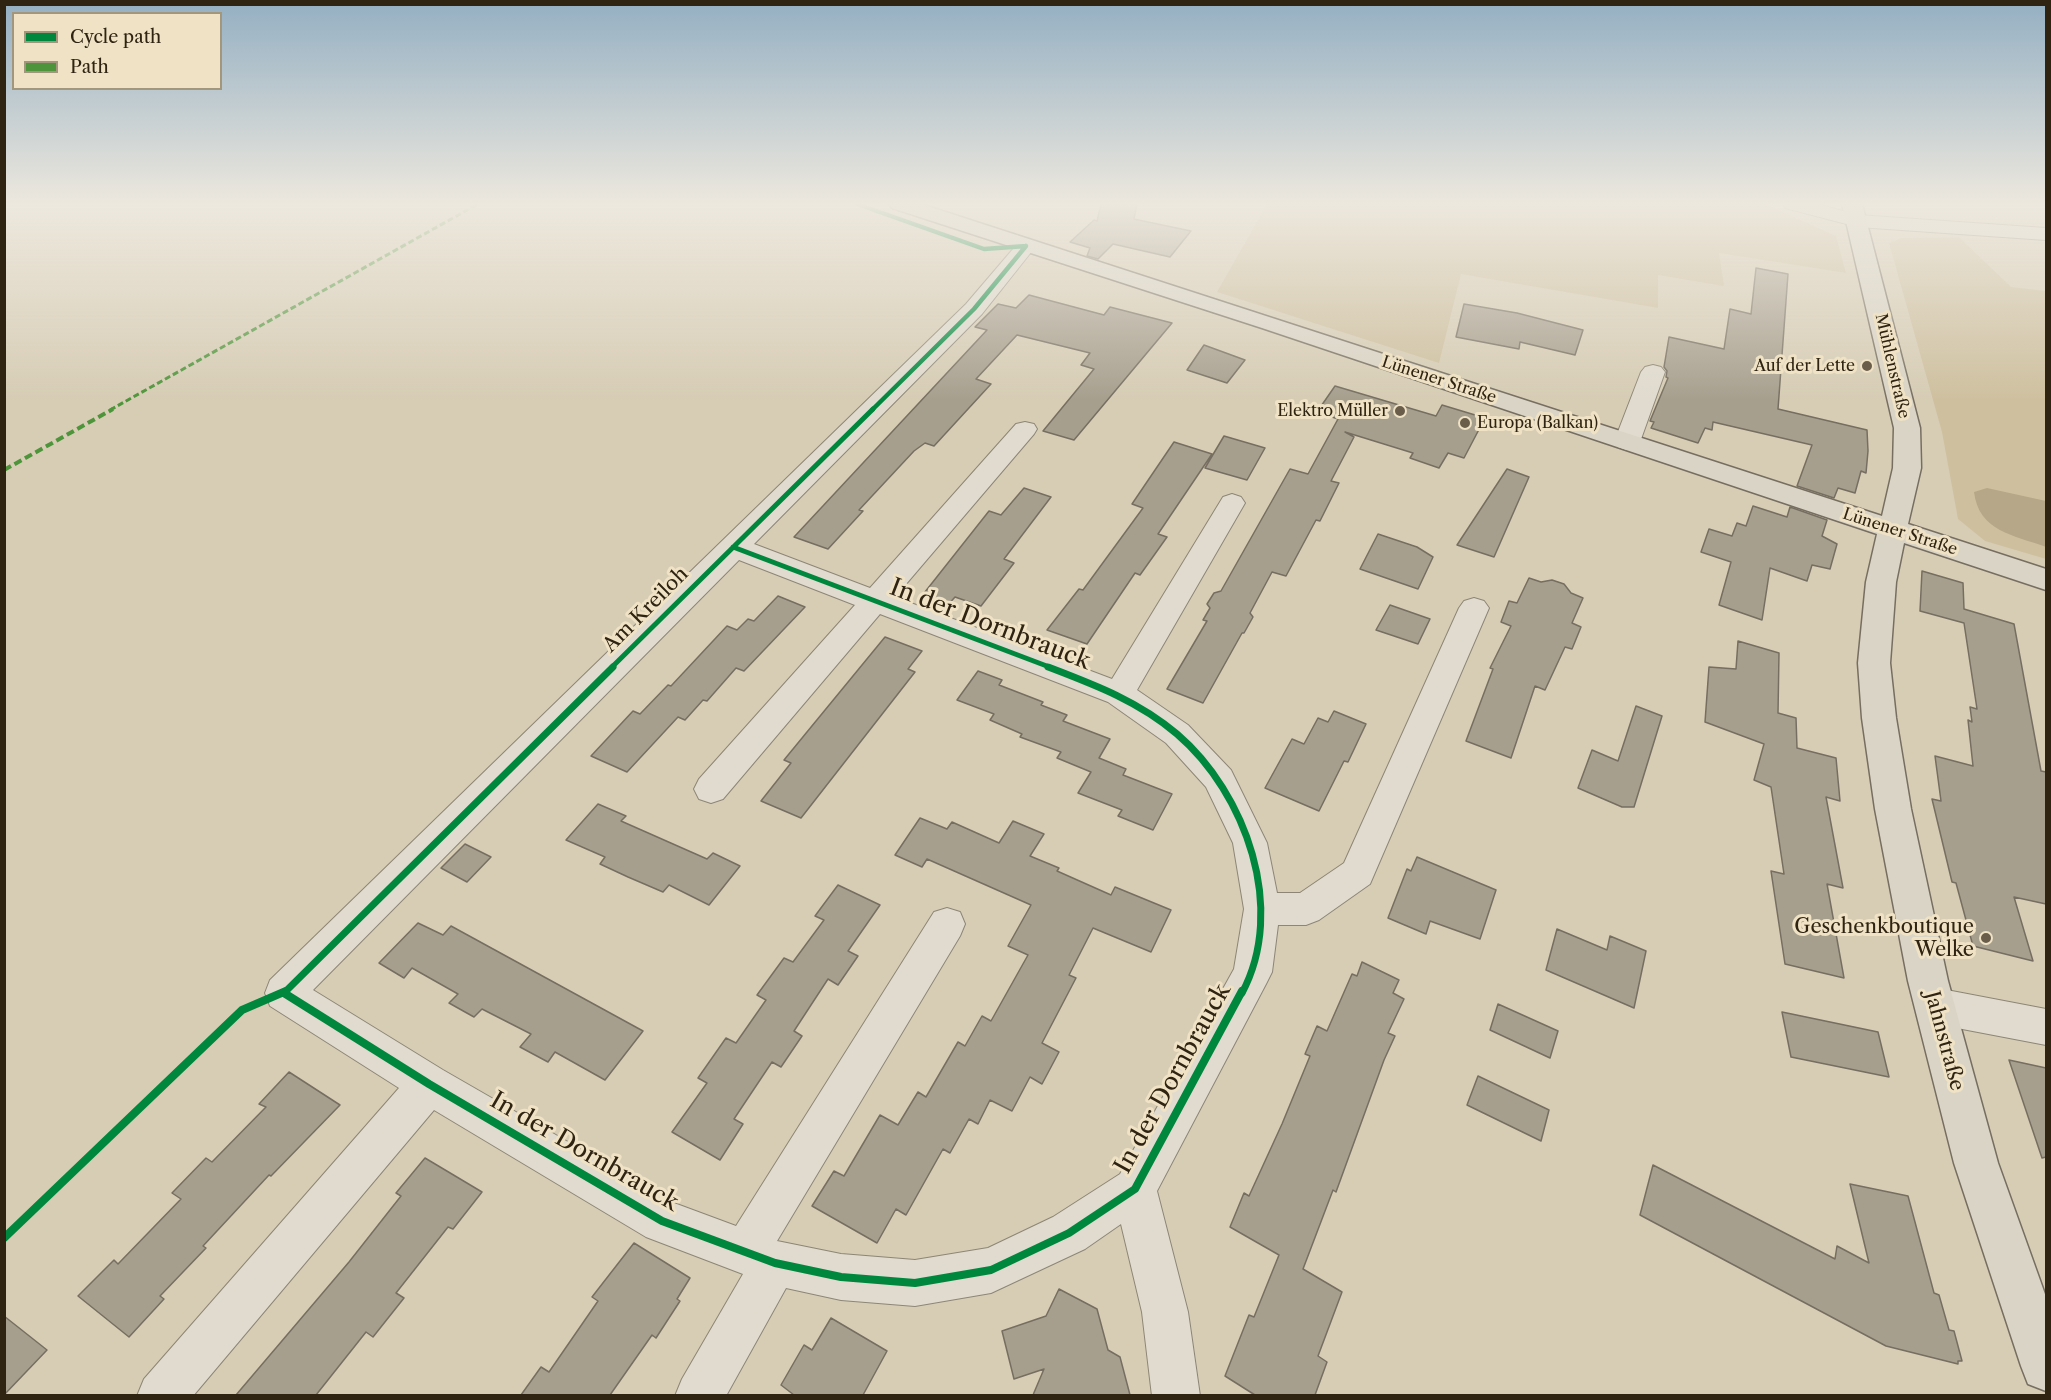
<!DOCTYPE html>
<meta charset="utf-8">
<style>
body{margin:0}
#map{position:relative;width:2051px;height:1400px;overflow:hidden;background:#d7cdb5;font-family:"Libre Caslon Text",serif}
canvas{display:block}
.frame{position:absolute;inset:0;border:6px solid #2f2312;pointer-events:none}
.legend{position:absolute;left:12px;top:12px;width:210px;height:78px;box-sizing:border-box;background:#efe2c5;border:2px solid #a2967d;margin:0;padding:8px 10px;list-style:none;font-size:18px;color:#2f2312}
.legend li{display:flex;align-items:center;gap:12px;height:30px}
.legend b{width:30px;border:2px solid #a2967d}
</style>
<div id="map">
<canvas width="2051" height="1400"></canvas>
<div class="frame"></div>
<ul class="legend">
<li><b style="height:8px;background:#00873e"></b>Cycle path</li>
<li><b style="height:8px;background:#4e943a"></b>Path</li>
</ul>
</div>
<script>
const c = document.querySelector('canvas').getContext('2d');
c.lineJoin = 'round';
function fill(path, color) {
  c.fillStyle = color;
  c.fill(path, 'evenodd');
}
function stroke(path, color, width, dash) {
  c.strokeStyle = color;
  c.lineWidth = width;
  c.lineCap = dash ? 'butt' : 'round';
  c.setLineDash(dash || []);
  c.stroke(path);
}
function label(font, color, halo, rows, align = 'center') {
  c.font = font + ' "Libre Caslon Text",serif';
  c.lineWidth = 6;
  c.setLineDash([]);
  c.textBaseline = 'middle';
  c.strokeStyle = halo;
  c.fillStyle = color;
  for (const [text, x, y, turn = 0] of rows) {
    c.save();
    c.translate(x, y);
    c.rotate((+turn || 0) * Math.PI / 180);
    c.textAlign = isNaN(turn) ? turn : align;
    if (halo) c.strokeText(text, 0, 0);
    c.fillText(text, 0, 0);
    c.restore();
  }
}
const green = new Path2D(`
 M1267,204H1766L1836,236L1846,273L1719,253L1724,286L1658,275V308L1461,274L1439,363L1217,292Z
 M1959,237L2011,287L2046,291V559L1985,541L1958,519L1942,432L1889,243L1901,238Z`);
const water = new Path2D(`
 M1987,488L2046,501V547C2014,535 1979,532 1974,492Z`);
const building = new Path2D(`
 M1101,204H1137L1134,219L1191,231L1170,257L1113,244L1098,259L1087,256L1090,248L1070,242L1094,220L1097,221Z
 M1756,268L1788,274L1778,409L1867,430L1868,451L1866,473L1861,471L1855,493L1838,488L1834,498L1797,486L1812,445L1713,422L1712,430L1705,428L1698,443L1651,428L1654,422L1650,421L1668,378L1666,377L1667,371L1664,367L1669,337L1724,349L1730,309L1751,314Z
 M1029,295L1104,315L1110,307L1172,323L1074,440L1043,431L1094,369L1081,365L1090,353L1017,335L976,379L991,384L934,446L925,443L914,451L859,510L863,511L828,549L794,537L987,330L975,327L998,304L1016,308Z
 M1464,304L1517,313L1583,330L1575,355L1520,342L1519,349L1456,337Z
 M1204,345L1245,360L1227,383L1187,370Z
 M1335,386L1436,416L1442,405L1485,418L1464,458L1448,453L1439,468L1410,458L1413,453L1345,432L1354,437L1331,481L1339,483L1320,521L1316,520L1286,576L1272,572L1250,613L1253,617L1244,633H1242L1203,703L1167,689L1207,621L1203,620L1210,608L1207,604L1214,593L1221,591L1290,469L1308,474L1338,419L1317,412Z
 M1224,436L1265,448L1247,480L1205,468Z
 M1174,442L1212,454L1158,534L1167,537L1140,575L1135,573L1087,644L1047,630L1079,589L1083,590L1143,508L1132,504Z
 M1507,469L1529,477L1494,557L1457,545Z
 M1024,488L1051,497L1004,559L1014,563L981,606L955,597L947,606L921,597L989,511L1001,515Z
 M1753,506L1787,517L1790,507L1827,520L1822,536L1837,544L1830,569L1812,565L1807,581L1770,568L1762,620L1719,605L1731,562L1701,552L1709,529L1732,536L1737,523L1746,526Z
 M1378,534L1417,547L1433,557L1418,589L1360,569Z
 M1922,571L1963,583L1964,609L2014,624L2041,771L2046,772V904L2014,897L2033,961L1973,946L1956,883L1952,882L1932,799L1941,801L1935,756L1973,766L1968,720L1972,722L1970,707L1977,709L1964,623L1920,611Z
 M1529,578L1541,582L1552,580L1564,584L1571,593L1583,598L1572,623L1581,627L1572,649L1565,647L1545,690L1535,686L1511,758L1466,741L1493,669L1490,668L1511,626L1501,622L1509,601L1517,603Z
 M778,596L805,607L744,671L736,668L707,701L703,700L685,720L678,717L627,772L591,756L633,711L640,714L668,685L671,686L727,626L737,630L748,619L754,621Z
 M1390,605L1430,619L1418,644L1376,630Z
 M885,637L922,651L908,669L915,672L801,818L761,801L791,763L784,760Z
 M1738,641L1779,653L1778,713L1796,718L1797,748L1836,758L1840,801L1826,797L1843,888L1827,884L1844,978L1785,964L1771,871L1784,874L1771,787L1754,780L1764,744L1705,722L1709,667L1736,669Z
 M978,671L1002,680L999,685L1043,702L1041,705L1067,715L1063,721L1110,739L1099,758L1126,769L1123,775L1172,794L1153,830L1118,816L1122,810L1078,793L1091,772L1057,758L1061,752L1020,737L1022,734L990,720L994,714L957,700Z
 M1636,706L1662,716L1634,807H1622L1578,788L1592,750L1618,761Z
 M1334,711L1366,724L1348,762L1344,761L1319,811L1265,788L1292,739L1304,744L1318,718L1328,722Z
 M598,804L626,816L621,821L707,859L713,853L740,866L709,905L669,885L663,892L628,877L600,864L605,857L566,840Z
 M920,818L947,829L952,822L999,843L1013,821L1044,834L1030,856L1059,868L1057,871L1111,895L1115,887L1171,910L1151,952L1093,928L1069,975L1076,978L1042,1043L1059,1052L1042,1084L1030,1077L1012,1111L990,1100L978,1124L969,1119L950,1153L943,1149L906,1215L896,1209L877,1243L812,1206L834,1171L844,1176L880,1115L898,1125L918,1092L926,1097L958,1042L965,1046L982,1016L991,1021L1028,955L1008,946L1031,905L927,859L922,867L895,855Z
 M465,844L491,857L467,882L441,868Z
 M1417,857L1496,890L1480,939L1430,921L1426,934L1388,918L1407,869L1411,871Z
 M838,885L880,905L848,951L858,956L838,985L828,979L794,1031L802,1036L781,1067L772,1062L734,1119L743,1124L720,1160L672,1132L707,1083L698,1078L726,1038L736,1043L766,1000L757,995L784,958L793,962L824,920L815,916Z
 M418,923L443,935L451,926L643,1031L605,1080L555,1052L548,1062L520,1047L531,1034L482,1009L474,1017L449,1003L458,994L412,968L404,978L379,963Z
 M1557,929L1607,950L1610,936L1646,951L1634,1008L1546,970Z
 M1362,962L1399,980L1393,993L1404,999L1388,1033L1395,1036L1384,1060L1336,1192L1333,1190L1303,1269L1342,1292L1318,1356L1327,1362L1315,1395H1255L1225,1376L1249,1315L1254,1317L1279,1255L1230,1227L1244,1193L1249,1196L1282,1124L1310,1056L1305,1054L1317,1026L1327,1031L1352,974L1357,976Z
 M1498,1004L1558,1031L1550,1058L1490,1030Z
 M1782,1012L1878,1032L1889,1077L1791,1057Z
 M2009,1060L2046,1068V1157L2042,1158Z
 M289,1072L340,1105L271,1176L269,1175L203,1246L206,1248L160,1296L164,1299L129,1337L78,1296L114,1260L118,1264L181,1199L172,1193L206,1158L212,1162L266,1107L259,1104Z
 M1478,1076L1549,1110L1541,1141L1467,1105Z
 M425,1158L482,1192L453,1229L448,1227L396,1293L404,1298L373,1337L366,1332L316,1395H236L349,1262L401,1196L396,1193Z
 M1653,1165L1835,1259L1837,1246L1869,1263L1850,1184L1908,1196L1934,1293L1939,1295L1949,1330L1954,1331L1962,1361H1958V1364L1886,1346L1640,1215Z
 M634,1243L690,1278L677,1299L680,1301L656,1338L652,1335L610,1395H521L541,1367L549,1372L598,1301L592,1297Z
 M1059,1289L1097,1309L1108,1350L1120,1357L1130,1395H1033L1044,1369L1014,1379L1002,1331L1046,1316Z
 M4,1316L47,1350L4,1395Z
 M831,1318L887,1351L863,1395H794L781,1385L804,1345L812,1350Z`);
const minor = new Path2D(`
 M1783,204H1817L1858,215L2046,228V240L1858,227L1785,208Z
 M1026,240L1033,242L1036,246L982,314L754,544L870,588L1016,424L1025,422L1034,424L1037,429L1034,434L895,597L1112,679L1223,497L1232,494L1241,497L1245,503L1137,690L1188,725L1231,770L1267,843L1277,893H1300L1344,863L1459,608L1464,601L1474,598L1484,601L1489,608L1370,884L1319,920L1306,925H1278L1272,972L1266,984L1157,1191L1188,1312L1200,1396H1152L1142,1312L1121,1224L1085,1249L991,1293L915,1306L841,1300L786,1288L726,1396H675L682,1379L743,1274L646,1237L434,1110L193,1396H137L144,1379L399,1088L270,1006L265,993L270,980L966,304L1019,242ZM739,560L855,605L699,779L694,789L699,799L711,803L723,799L880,614L1108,702L1166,743L1206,787L1233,843L1244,909L1234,969L1120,1174L1053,1217L988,1248L915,1260L841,1254L777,1241L960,936L965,924L960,912L947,908L934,912L736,1226L674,1203L443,1070L313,990Z
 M1653,365L1661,367L1665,372L1640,442L1636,447L1627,450L1618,447L1614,442L1641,372L1645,367Z
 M1936,988L2046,1009V1045L1936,1024L1922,1019L1917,1006L1922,993Z`);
const major = new Path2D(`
 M889,204H921L1882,516L1893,468L1894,428L1842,204H1862L1920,428L1921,468L1908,524L2046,569V590L1904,543L1896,582L1890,663L1896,718L1911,809L1948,981L1998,1163L2046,1297V1391L2028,1384L2021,1366L1954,1163L1908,981L1875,809L1862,718L1858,663L1866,582L1877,534L1262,328L892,208Z`);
const quietFar1 = new Path2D(`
 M110,410L478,204`);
const quiet = new Path2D(`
 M4,470L113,409`);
const cyclewayFar3 = new Path2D(`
 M857,204L984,249L1026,246
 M872,410L974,309L1026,246`);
const cyclewayFar2 = new Path2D(`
 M733,547L1052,668
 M611,668L873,409`);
const cyclewayFar1 = new Path2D(`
 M1048,667C1095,685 1138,701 1177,734C1246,793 1287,909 1242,993
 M284,993L613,667`);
const cycleway = new Path2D(`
 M284,993L429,1084L662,1221L775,1263L841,1277L915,1283L991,1270L1069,1233L1135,1189L1242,991
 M4,1238L242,1010L286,991`);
const markers = [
 [1867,366,6,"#6a5e4b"],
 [1400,411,6,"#6a5e4b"],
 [1465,423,6,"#6a5e4b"],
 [1986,938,6,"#6a5e4b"]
];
const farPoinames = [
 ["Auf der Lette",1855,366],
 ["Elektro Müller",1388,411],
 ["Europa (Balkan)",1477,423,"left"]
];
const farStreetnames = [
 ["Mühlenstraße",1892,366,77],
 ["Lünener Straße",1439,380,18],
 ["Lünener Straße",1900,532,18]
];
const streetNames = [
 ["Am Kreiloh",646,610,-45],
 ["Jahnstraße",1944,1041,75]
];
const poiNames = [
 ["Geschenkboutique",1974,927],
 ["Welke",1974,950]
];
const nearStreetnames = [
 ["In der Dornbrauck",990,625,21],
 ["In der Dornbrauck",1173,1079,-61],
 ["In der Dornbrauck",584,1152,30]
];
fill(green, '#cec09f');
fill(water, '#b6a788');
fill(building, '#a79f8e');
stroke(building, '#766e60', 1.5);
stroke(minor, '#8d8676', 2);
stroke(major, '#766e60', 3);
fill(minor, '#e0dbce');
fill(major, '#dad4c6');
stroke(quietFar1, '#4e943a', 3, [6, 3]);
stroke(quiet, '#4e943a', 4, [8, 4]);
stroke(cyclewayFar3, '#00873e', 4.5);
stroke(cyclewayFar2, '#00873e', 5);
stroke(cyclewayFar1, '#00873e', 7);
stroke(cycleway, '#00873e', 8);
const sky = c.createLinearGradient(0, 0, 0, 400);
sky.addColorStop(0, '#94afc2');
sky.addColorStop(0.51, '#ede8de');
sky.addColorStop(1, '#ede8de00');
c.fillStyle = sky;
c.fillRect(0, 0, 2051, 400);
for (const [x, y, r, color] of markers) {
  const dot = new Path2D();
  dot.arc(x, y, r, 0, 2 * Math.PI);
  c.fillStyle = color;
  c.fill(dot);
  stroke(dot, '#efe2c5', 2);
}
label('16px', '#2f2312', '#efe2c5', farPoinames, 'right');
label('16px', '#2f2312', '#efe2c5', farStreetnames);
label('20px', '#2f2312', '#efe2c5', streetNames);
label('20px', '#2f2312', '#efe2c5', poiNames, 'right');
label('24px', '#2f2312', '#efe2c5', nearStreetnames);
</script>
